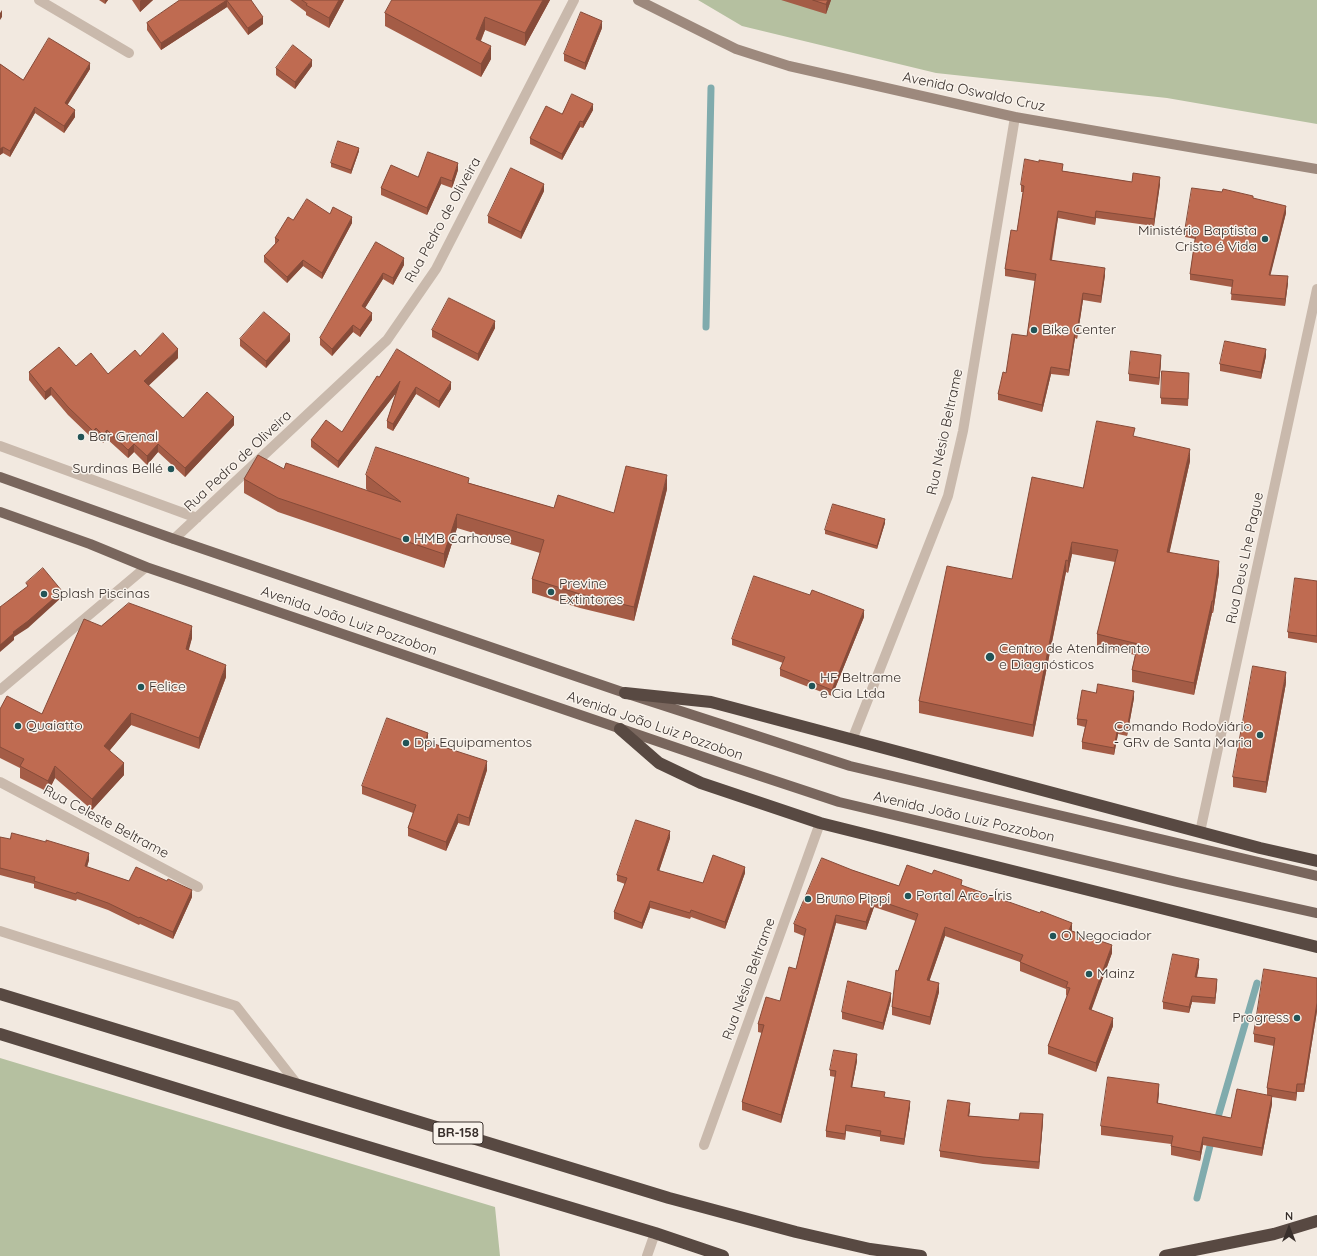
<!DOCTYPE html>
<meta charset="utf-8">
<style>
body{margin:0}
#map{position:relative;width:1317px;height:1256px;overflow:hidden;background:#f2e9e0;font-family:Quicksand,sans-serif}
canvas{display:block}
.north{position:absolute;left:1269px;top:1208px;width:40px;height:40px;-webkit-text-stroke:3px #f9f3ec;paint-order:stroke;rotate:0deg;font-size:11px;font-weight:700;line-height:16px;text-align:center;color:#382f2b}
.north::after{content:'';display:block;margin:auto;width:14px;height:18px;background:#382f2b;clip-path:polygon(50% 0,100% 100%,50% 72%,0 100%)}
</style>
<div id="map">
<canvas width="1317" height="1256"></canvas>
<div class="north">N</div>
</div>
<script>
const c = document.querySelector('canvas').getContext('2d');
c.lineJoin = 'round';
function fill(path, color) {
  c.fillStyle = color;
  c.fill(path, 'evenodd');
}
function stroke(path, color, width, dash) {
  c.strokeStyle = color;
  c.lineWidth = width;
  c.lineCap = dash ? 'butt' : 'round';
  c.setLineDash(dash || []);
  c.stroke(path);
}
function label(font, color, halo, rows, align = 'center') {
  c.font = font + ' Quicksand,sans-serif';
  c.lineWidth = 3;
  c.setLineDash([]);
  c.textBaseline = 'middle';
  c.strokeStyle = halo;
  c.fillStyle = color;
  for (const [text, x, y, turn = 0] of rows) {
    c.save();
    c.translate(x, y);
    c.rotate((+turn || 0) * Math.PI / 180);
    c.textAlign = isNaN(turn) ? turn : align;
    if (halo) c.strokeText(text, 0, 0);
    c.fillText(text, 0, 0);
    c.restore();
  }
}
const green = new Path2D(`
 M698,0H1317V124L1167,98L936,73L742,26Z
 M0,1058L495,1207L500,1256H0Z`);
const stream = new Path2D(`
 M706,327L711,88
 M1216,1124L1257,983
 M1197,1198L1212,1138`);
const street = new Path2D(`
 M39,0L129,53
 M0,446L197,518
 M174,539L387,340L436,269L574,0
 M0,690L146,567
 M852,740L948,496L963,431L1015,117
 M0,782L198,887
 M1200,832L1317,289
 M0,931L236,1006L297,1084
 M704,1145L820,823
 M647,1256L655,1233`);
const secondary = new Path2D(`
 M638,0L736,49L789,66L1015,117L1317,169`);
const primary = new Path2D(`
 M0,477L174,539L625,693L850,766L1317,876
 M0,512L90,544L146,567L730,766L839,802L1177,882L1317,913`);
const highway = new Path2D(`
 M625,693L711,702L1260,848L1317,861
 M620,729L659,763L701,783L820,823L1317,947
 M0,994L669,1198L796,1232L870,1249L921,1256
 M0,1034L285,1122L655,1233L723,1256
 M1165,1256L1274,1234L1317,1221`);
const wall = new Path2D(`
 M99,0H108L105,4Z
 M132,0H153L140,12Z
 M180,0H251L263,24L248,35L227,7L161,50L147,30V23Z
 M290,0H344L329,28L306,15V12Z
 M392,0H550L525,46L485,30L481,41L491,59L481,77L385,26V13Z
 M781,0H831L826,14Z
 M602,28L585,70L564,61V54Z
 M0,64L23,80L90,69L67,105L75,117L64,133L35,113L10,157L3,153L0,155Z
 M312,66L295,89L276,75V68Z
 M593,110L583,128L580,127L562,160L530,144V138L562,114Z
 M359,151L351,174L331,167V163Z
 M1039,162L1063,171L1132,182L1160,184L1154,226L1096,218L1095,225L1058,218L1052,260L1105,275L1101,303L1083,300L1077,339L1075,338L1069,376L1051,374L1042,412L998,400V394L1006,373L1027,336L1035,281L1005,276V269L1017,231L1023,192H1021V185Z
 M458,170L452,188L441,184L427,215L381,195V188L418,177Z
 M544,191L521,239L488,223V216Z
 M1253,198L1286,213L1270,275L1288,283L1285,306L1231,300L1232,287L1190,280V274L1195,239L1185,237V231Z
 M330,214L352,223L322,279L303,266L287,283L264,262V256L275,244V238L293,220Z
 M376,242L404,265L393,285L383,279L365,308L372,320L360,337L353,332L332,356L320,345V338Z
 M495,328L478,361L432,337V330Z
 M240,339L290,341L266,368L240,346Z
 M140,356L178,358L148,386L183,418L234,425L185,477L158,452L147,465L134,452L128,458L107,439L103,443L96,436L93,439L68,415L51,395L45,400L29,380V372L76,366L108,374Z
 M1266,356L1261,379L1220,371V364Z
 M1161,362L1159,385L1129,381V374Z
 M379,377L451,389L439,408L416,394L393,431L387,428V421L396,393L338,468L311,447V440L342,432Z
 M1189,380L1188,406L1161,404V398Z
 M1135,437L1190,461L1169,553L1219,573L1213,613H1212L1194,695L1132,682V670L1135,655L1097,646V634L1115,562L1072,554L1068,573L1066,572L1033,737L919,713V701L1012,579L1083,488Z
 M284,469L368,491L366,489V475L469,483L554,508L614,513L667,489L634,621L580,608L532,593V579L540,553L457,528L444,568L278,512L244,493V479Z
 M885,523L877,549L825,534V530Z
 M1317,581V643L1288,638V632Z
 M864,617L832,696L780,676V669L783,663L732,645V639Z
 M101,626L192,638L188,650L226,677L199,749L131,725L110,750L124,775L92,810L55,778L48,792L20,778V768L0,758V709L42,714Z
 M1286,683L1266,793L1233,787V777Z
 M1134,698L1127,736L1118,734L1114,755L1082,749V742L1085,727L1077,725V719Z
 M428,742L487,770L469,826L458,823L446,851L408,836V828L413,813L362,794V786Z
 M0,837L89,860L87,867L129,881L192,897L173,939L140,924L139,925L108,910L77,899L76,901L34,888V884L0,875Z
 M670,838L659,871L703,883L745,873L725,929L691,917L690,919L650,908L642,929L614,919V912L625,884L617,881V875Z
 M852,870L899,886H962L1072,931L1112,953L1091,1010L1113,1026L1096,1072L1048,1054V1046L1067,996L1066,995V989L1020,971V962L945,936L929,981L939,992L930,1025L892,1015V1007L898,971L916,921L874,907L866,930L836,923L781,1123L742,1110V1102L762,1033L758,1032V1024L780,1001L796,969L804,936L794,932V924Z
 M1199,966L1197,977L1217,985L1215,1004L1192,1002L1189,1013L1163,1009V1002Z
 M1317,978V1011L1304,1092H1297L1296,1101L1272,1097V1104L1262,1156L1203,1145L1200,1161L1171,1155V1144L1101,1135V1126L1159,1092L1158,1103L1231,1118L1267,1095V1088L1274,1046L1254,1042V1034Z
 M891,1000L883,1030L842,1019V1012Z
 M857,1061L852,1087L885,1097L910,1107L904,1145L880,1141V1137L846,1131L845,1140L826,1137V1131L835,1077L830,1076V1070Z
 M970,1110L969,1116L1019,1120L1043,1121L1039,1169L983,1164L940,1157V1151Z`);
const shadedWall = new Path2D(`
 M105,0H108L105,4Z
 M141,0H153L140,12V1Z
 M227,0V7L161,50V43Z
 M339,0H344L329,28V18Z
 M543,0H550L525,46V33Z
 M828,0H831L826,14V4Z
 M2,10V17L0,20V13Z
 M263,17V24L248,35V28Z
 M485,17V30L476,51V39Z
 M602,21V28L585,70V63Z
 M491,46V59L481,77V64Z
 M312,60V66L295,89V82Z
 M90,63V69L65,109V103Z
 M593,104V110L583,128V122Z
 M35,107V113L10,157V151Z
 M75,110V117L64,133V126Z
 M580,121V127L562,160V154Z
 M3,147V153L0,155V149Z
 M359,148V151L351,174V170Z
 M458,163V170L452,188V181Z
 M441,177V184L427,215V208Z
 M1160,177V184L1154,226V219Z
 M544,184V191L521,239V232Z
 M1286,206V213L1269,281V275Z
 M1058,211V218L1050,267V260Z
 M1096,211V218L1095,225V218Z
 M352,217V223L322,279V273Z
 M404,258V265L393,285V278Z
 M303,260V266L287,283V277Z
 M1105,268V275L1101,303V296Z
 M383,273V279L362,313V306Z
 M1288,276V283L1285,306V299Z
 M1083,293V300L1077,339V332Z
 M372,313V320L360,337V330Z
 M495,321V328L478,361V354Z
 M353,325V332L332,356V349Z
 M1075,332V338L1069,376V370Z
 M290,334V341L266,368V361Z
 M178,349V358L144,390V381Z
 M1266,349V356L1261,379V372Z
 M1161,355V362L1159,385V378Z
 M1051,367V374L1042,412V405Z
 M400,381V388L338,468V461Z
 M451,382V389L439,408V401Z
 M51,387V395L45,400V392Z
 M416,387V394L393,431V424Z
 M234,417V425L185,477V468Z
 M96,428V436L93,439V431Z
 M107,430V439L103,443V435Z
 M134,444V452L128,458V450Z
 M158,444V452L147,465V456Z
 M1190,449V461L1167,564V552Z
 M667,475V489L634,621V607Z
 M457,514V528L444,568V554Z
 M885,519V523L877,549V546Z
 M1072,542V554L1068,573V561Z
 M1066,560V572L1033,737V725Z
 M1219,561V573L1213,613V601Z
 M62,591V597L28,628L14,637V640L0,652V645L13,632Z
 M1212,601V613L1194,695V683Z
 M864,610V617L832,696V690Z
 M192,626V638L186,661V649Z
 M226,665V677L199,749V738Z
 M1286,672V683L1266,793V782Z
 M1134,691V698L1127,736V729Z
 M131,713V725L104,757V746Z
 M1118,727V734L1114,755V748Z
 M428,733V742L425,750V741Z
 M487,761V770L469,826V818Z
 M124,763V775L92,810V799Z
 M55,766V778L48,792V781Z
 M458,814V823L446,851V842Z
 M670,831V838L657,877V870Z
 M89,853V860L85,873V866Z
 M745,867V873L725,929V922Z
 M192,890V897L173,939V932Z
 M874,899V907L866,930V922Z
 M650,901V908L642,929V923Z
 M836,915V923L781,1123V1115Z
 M1072,923V931L1069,930Z
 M945,927V936L927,988V980Z
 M1112,945V953L1089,1017V1009Z
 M1199,959V966L1195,983V977Z
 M1217,979V985L1215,1004V998Z
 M939,983V992L930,1025V1017Z
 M891,993V1000L883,1030V1023Z
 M1192,996V1002L1189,1013V1007Z
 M1317,1003V1011L1304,1092V1084Z
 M1113,1018V1026L1096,1072V1063Z
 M857,1054V1061L851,1093V1087Z
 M1159,1084V1092L1157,1111V1103Z
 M1297,1084V1092L1296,1101V1093Z
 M1272,1096V1104L1262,1156V1148Z
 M910,1101V1107L904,1145V1139Z
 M970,1103V1110L968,1122V1116Z
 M1043,1114V1121L1039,1169V1162Z
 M846,1125V1131L845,1140V1134Z
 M1203,1137V1145L1200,1161V1152Z`);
const building = new Path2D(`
 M180,0H227L161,43L147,23Z
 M227,0H251L263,17L248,28Z
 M302,0H339L329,18L306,5L307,4Z
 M392,0H543L525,33L485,17L476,39L491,46L481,64L385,13Z
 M813,0H828L826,4Z
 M581,12L602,21L585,63L564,54Z
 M49,38L90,63L65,103L75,110L64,126L35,107L10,151L3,147L0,149V64L23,80Z
 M293,45L312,60L295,82L276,68Z
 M572,94L593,104L583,122L580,121L562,154L530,138L546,106L562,114Z
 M338,141L359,148L351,170L331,163Z
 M428,152L458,163L452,181L441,177L427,208L381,188L391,165L418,177Z
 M1025,159L1039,162V160L1063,164L1062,171L1132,182L1133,173L1160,177L1154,219L1096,211L1095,218L1058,211L1050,260L1105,268L1101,296L1083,293L1077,332H1075L1069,370L1051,367L1042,405L998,394L1003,372L1006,373L1012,334L1027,336L1036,274L1005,269L1011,230L1017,231L1024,186L1021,185Z
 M511,168L544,184L521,232L488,216Z
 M1192,188L1222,192L1223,189L1253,196V198L1286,206L1269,275L1288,276L1285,299L1231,294L1233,280L1190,274L1196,233L1185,231Z
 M307,199L330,214L333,207L352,217L322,273L303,260L287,277L264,256L279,240L275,238L288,217L293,220Z
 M376,242L404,258L393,278L383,273L362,306L372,313L360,330L353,325L332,349L320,338Z
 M449,298L495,321L478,354L432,330Z
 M264,312L290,334L266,361L240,339Z
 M163,333L178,349L144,381L183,418L207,392L234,417L185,468L158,444L147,456L134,444L128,450L107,430L103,435L96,428L93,431L68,407L51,387L45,392L29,372L59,347L76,366L91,353L108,374L135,350L140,356Z
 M1225,341L1266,349L1261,372L1220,364Z
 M397,349L451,382L439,401L416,387L393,424L387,421L400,381L338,461L311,440L326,420L342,432L377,376L379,377Z
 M1131,351L1161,355L1159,378L1129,374Z
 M1162,371L1189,373L1188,399L1161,398Z
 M1097,421L1135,428L1133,436L1190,449L1167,552L1219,561L1213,601H1212L1194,683L1132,670L1138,644L1097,634L1118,550L1072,542L1068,561L1066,560L1033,725L919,701L947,566L1012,579L1032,477L1083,488Z
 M376,447L469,478L468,483L554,508L558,495L614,513L626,466L667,475L634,607L580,594L532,579L544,540L457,514L444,554L278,498L244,479L258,455L284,469L286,463L401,502L366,475Z
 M833,504L885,519L877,546L825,530Z
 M43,568L62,591L28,621L13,632L14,633L0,645V607L28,586L26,583Z
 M754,576L810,595L812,590L864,610L832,690L780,669L785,657L732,639Z
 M1295,578L1317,581V636L1288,632Z
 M129,603L192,626L186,649L226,665L199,738L131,713L104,746L124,763L92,799L55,766L48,781L20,766L24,759L0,747V709L7,696L42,714L84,619L101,626Z
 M1253,666L1286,672L1266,782L1233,777Z
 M1098,684L1134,691L1127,729L1118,727L1114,748L1082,742L1087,720L1077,719L1082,690L1096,693Z
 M387,718L428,733L425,741L487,761L469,818L458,814L446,842L408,828L416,805L362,786Z
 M636,820L670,831L657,870L703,883L713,855L745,867L725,922L691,910L690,913L650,901L642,923L614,912L627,878L617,875Z
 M12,833L46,842V840L89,853L85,866L129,881L136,867L167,881L168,879L192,890L173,932L140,917L139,918L108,903L77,892L76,894L34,881L35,877L0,868V837L10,839Z
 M822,858L852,870L899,886L907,865L932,874L934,870L962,880L961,885L1040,913L1041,911L1072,923L1069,930L1112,945L1089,1009L1113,1018L1096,1063L1048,1046L1070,988L1066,987L1068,982L1020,962L1023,955L945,927L927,980L939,983L930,1017L892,1007L896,970L898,971L918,914L874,899L866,922L836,915L781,1115L742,1102L764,1025L758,1024L766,997L780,1001L789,967L796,969L806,929L794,924Z
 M1173,954L1199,959L1195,977L1217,979L1215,998L1192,996L1189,1007L1163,1002Z
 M1264,969L1317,978V1003L1304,1084H1297L1296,1093L1267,1088L1275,1038L1254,1034Z
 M848,981L891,993L883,1023L842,1012Z
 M834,1050L857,1054L851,1087L885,1092L884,1097L910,1101L904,1139L880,1135L881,1131L846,1125L845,1134L826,1131L836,1071L830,1070Z
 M1108,1077L1159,1084L1157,1103L1231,1118L1237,1089L1272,1096L1262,1148L1203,1137L1200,1152L1171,1146L1173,1136L1101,1126Z
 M948,1100L970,1103L968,1116L1019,1120L1020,1113L1043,1114L1039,1162L983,1157L940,1151Z`);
const markers = [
 [1265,239,4,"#225457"],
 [1034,330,4,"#225457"],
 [81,437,4,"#225457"],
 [171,469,4,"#225457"],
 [406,539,4,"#225457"],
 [551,592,4,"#225457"],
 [44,594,4,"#225457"],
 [990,657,5,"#225457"],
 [812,686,4,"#225457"],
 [141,687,4,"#225457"],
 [18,726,4,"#225457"],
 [1260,735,4,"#225457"],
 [406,743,4,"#225457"],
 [908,896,4,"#225457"],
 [808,899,4,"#225457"],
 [1053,936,4,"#225457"],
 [1089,974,4,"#225457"],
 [1297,1018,4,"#225457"]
];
const shields = [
 [458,1133,50]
];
const shieldNames = [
 ["BR-158",458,1133]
];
const streetNames = [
 ["Avenida Oswaldo Cruz",974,92,12],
 ["Rua Pedro de Oliveira",443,220,-61],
 ["Rua Nésio Beltrame",945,432,-78],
 ["Rua Pedro de Oliveira",238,461,-43],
 ["Rua Deus Lhe Pague",1245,558,-78],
 ["Avenida João Luiz Pozzobon",349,621,19],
 ["Avenida João Luiz Pozzobon",655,726,19],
 ["Avenida João Luiz Pozzobon",964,817,13],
 ["Rua Celeste Beltrame",106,822,28],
 ["Rua Nésio Beltrame",749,979,-70]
];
const poiNames = [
 ["Ministério Baptista",1257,231,"right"],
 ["Cristo é Vida",1257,247,"right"],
 ["Bike Center",1042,330],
 ["Bar Grenal",89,437],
 ["Surdinas Bellé",163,469,"right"],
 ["HMB Carhouse",414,539],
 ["Previne",559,584],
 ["Extintores",559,600],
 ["Splash Piscinas",52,594],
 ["Centro de Atendimento",999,649],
 ["e Diagnósticos",999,665],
 ["HF Beltrame",820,678],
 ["e Cia Ltda",820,694],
 ["Felice",149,687],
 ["Quaiatto",26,726],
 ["Comando Rodoviário",1252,727,"right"],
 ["- GRv de Santa Maria",1252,743,"right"],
 ["Dpi Equipamentos",414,743],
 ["Portal Arco-Íris",916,896],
 ["Bruno Pippi",816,899],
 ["O Negociador",1061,936],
 ["Mainz",1097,974],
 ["Progress",1289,1018,"right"]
];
fill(green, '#b5c0a0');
stroke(stream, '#80abad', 7);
stroke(street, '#c9b9ac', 10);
stroke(secondary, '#9d897d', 10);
stroke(primary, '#79665d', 10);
stroke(highway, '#584942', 12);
fill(wall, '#a45c46');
fill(shadedWall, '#864b39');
fill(building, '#bf6b51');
stroke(building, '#864b39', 1);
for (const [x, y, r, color] of markers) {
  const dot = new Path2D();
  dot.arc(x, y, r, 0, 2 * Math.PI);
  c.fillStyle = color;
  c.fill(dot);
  stroke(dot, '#f9f3ec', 1.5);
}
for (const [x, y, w] of shields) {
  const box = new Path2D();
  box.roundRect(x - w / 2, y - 11, w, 22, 3);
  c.fillStyle = '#f9f3ec';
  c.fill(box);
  stroke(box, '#382f2b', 1);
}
label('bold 13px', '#382f2b', null, shieldNames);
label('14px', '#382f2b', '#f9f3ec', streetNames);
label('14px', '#382f2b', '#f9f3ec', poiNames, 'left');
</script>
